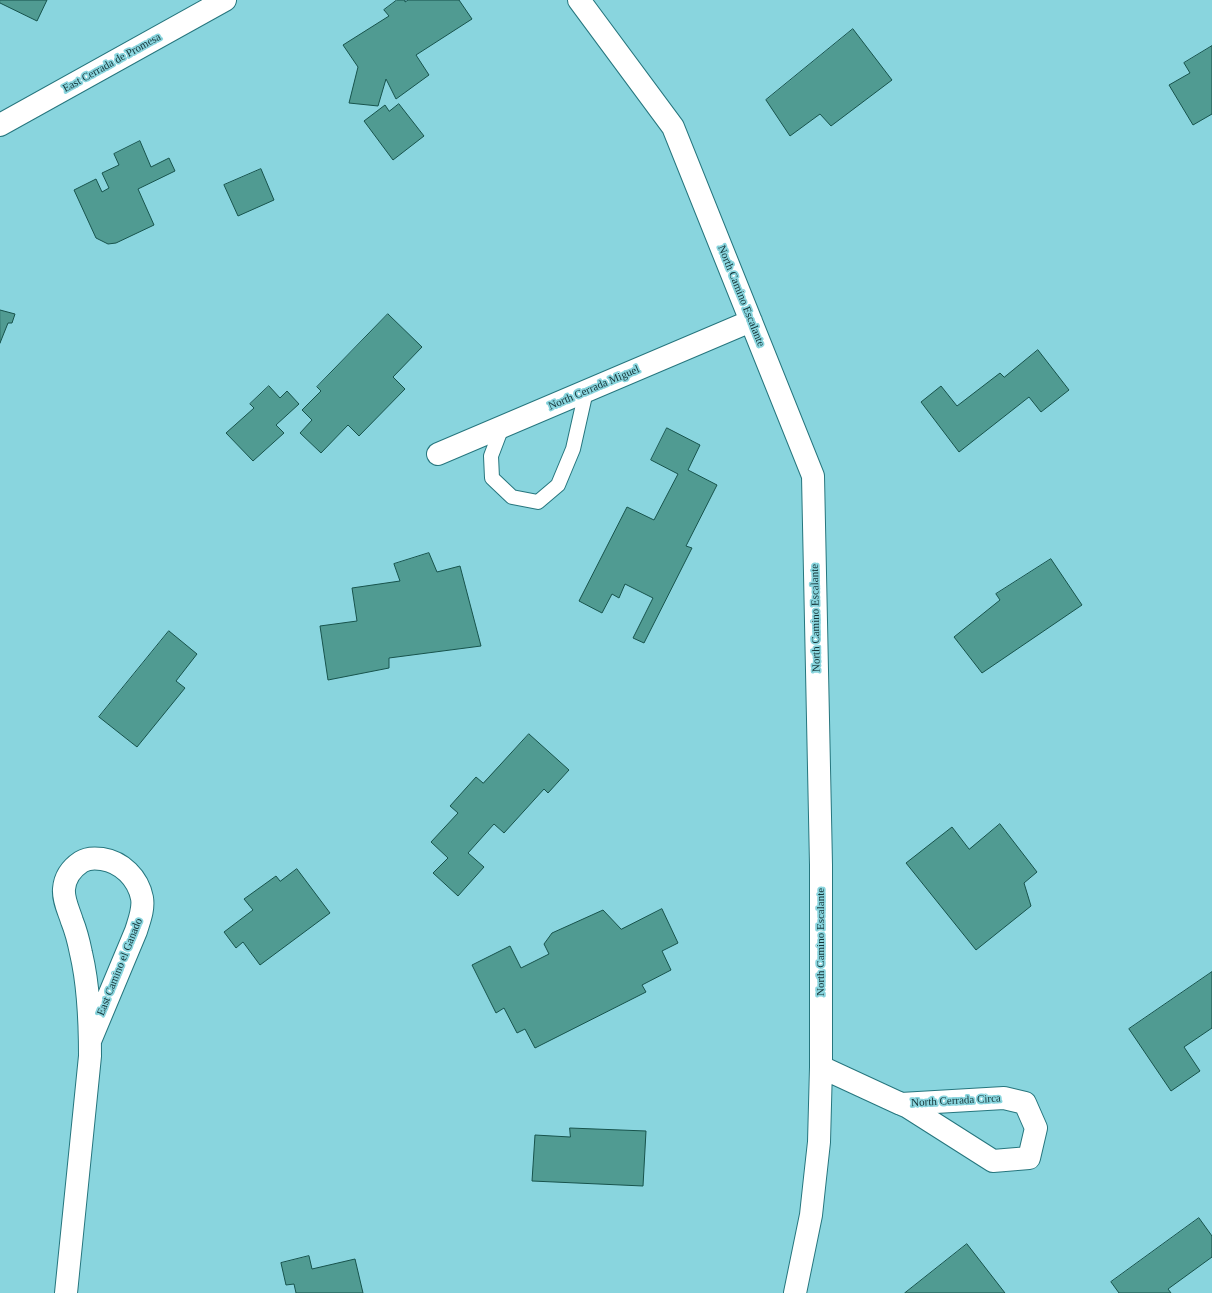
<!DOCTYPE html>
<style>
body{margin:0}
canvas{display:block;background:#89d5de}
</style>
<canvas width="1212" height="1293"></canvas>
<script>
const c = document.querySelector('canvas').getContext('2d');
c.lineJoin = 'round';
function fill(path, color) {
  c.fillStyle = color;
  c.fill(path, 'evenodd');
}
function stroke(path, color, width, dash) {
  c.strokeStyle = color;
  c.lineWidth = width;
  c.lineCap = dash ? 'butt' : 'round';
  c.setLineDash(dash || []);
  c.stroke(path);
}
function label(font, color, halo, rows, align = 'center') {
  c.font = font + ' "Times New Roman",serif';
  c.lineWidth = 3.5;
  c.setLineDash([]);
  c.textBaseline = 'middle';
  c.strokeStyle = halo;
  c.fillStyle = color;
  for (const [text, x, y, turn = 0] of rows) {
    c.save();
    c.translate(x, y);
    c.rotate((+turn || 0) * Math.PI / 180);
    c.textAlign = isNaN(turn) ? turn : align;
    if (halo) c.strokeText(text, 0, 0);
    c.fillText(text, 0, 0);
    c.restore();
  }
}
const building = new Path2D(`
 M0,0H47L37,21L0,3Z
 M397,0H405V2L408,0H459L472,19L416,55L429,75L396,99L386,79L378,106L349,103L358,67L343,45L389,16L384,10Z
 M853,29L892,80L831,126L820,114L790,136L766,100Z
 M1212,46V114L1193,125L1169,85L1190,73L1184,63Z
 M399,104L424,136L393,160L364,121L385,105L389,111Z
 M140,141L151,167L169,158L175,171L138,189L154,225L116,243L108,244L96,238L74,190L96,179L102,192L109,188L102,173L119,165L114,154Z
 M261,169L274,200L238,216L224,185Z
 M0,310L15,314L12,323H8L0,343Z
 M388,314L422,347L393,377L405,389L359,436L348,425L321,453L300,433L312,420L302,410L321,391L317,387Z
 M1038,350L1069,390L1041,412L1029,397L959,452L921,402L941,386L957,406L1000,373L1004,377Z
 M269,386L280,398L287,391L299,404L276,425L284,433L253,461L226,433L254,408L250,404Z
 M667,428L700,445L688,470L717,485L686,546L692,548L644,643L633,638L653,598L625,584L619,598L612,594L602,613L579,601L627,507L654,520L678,474L651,460Z
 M429,553L437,572L460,566L481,646L389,658V668L328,680L320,626L357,621L352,588L400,581L394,564Z
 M1051,559L1082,605L982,673L954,637L1000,600L996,594Z
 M169,631L197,654L176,681L185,688L137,747L99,717Z
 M529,734L569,770L548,793L544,789L504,833L494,824L468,853L484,867L458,896L433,873L448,858L431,842L458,813L450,806L476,777L483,783Z
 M1000,824L1037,872L1024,883L1031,906L976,950L906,863L952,827L969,849Z
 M297,869L330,913L260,965L243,942L236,948L224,932L253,910L244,899L276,876L280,881Z
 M662,909L678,943L662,951L671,970L642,985L646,992L535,1048L525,1029L517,1033L504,1008L496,1013L472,965L510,946L521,968L549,954L544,944L552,933L603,910L621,929Z
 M1212,972V1028L1184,1047L1200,1071L1171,1091L1129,1029Z
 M570,1128L646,1131L643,1186L532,1181L535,1135L570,1137Z
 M1199,1218L1212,1236V1257L1168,1289L1171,1293H1119L1111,1282Z
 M967,1244L1005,1293H905Z
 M309,1256L312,1269L355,1259L363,1293H296L294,1284L286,1285L281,1263Z`);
const lane = new Path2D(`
 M502,427L491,456L492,478L512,497L538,502L558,485L573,449L586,391`);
const street = new Path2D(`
 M579,0L673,127L813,476L821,865V1067L819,1142L815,1178L811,1215L795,1293
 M0,125L225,0
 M438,454L751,321
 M821,1067L901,1104L908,1107L993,1161L1029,1158L1036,1128L1025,1103L1004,1098L901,1104
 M66,1293L90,1056C90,1022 89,987 81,953C79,943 76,931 72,921C69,911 63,900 64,889C65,877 72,868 81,862C87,858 95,858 102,859C122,862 138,878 142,898C144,909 139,921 136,931L90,1041`);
const streetNames = [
 ["East Cerrada de Promesa",112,63,-29],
 ["North Camino Escalante",741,296,68],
 ["North Cerrada Miguel",594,388,-23],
 ["North Camino Escalante",816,618,-91],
 ["North Camino Escalante",821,942,-90],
 ["East Camino el Ganado",120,967,-68],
 ["North Cerrada Circa",956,1101,-3]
];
fill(building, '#509b92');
stroke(building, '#17534c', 1);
stroke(lane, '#26767e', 16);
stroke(street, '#26767e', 24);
stroke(lane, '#fff', 14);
stroke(street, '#fff', 22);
label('11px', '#153538', '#89d5de', streetNames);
</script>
